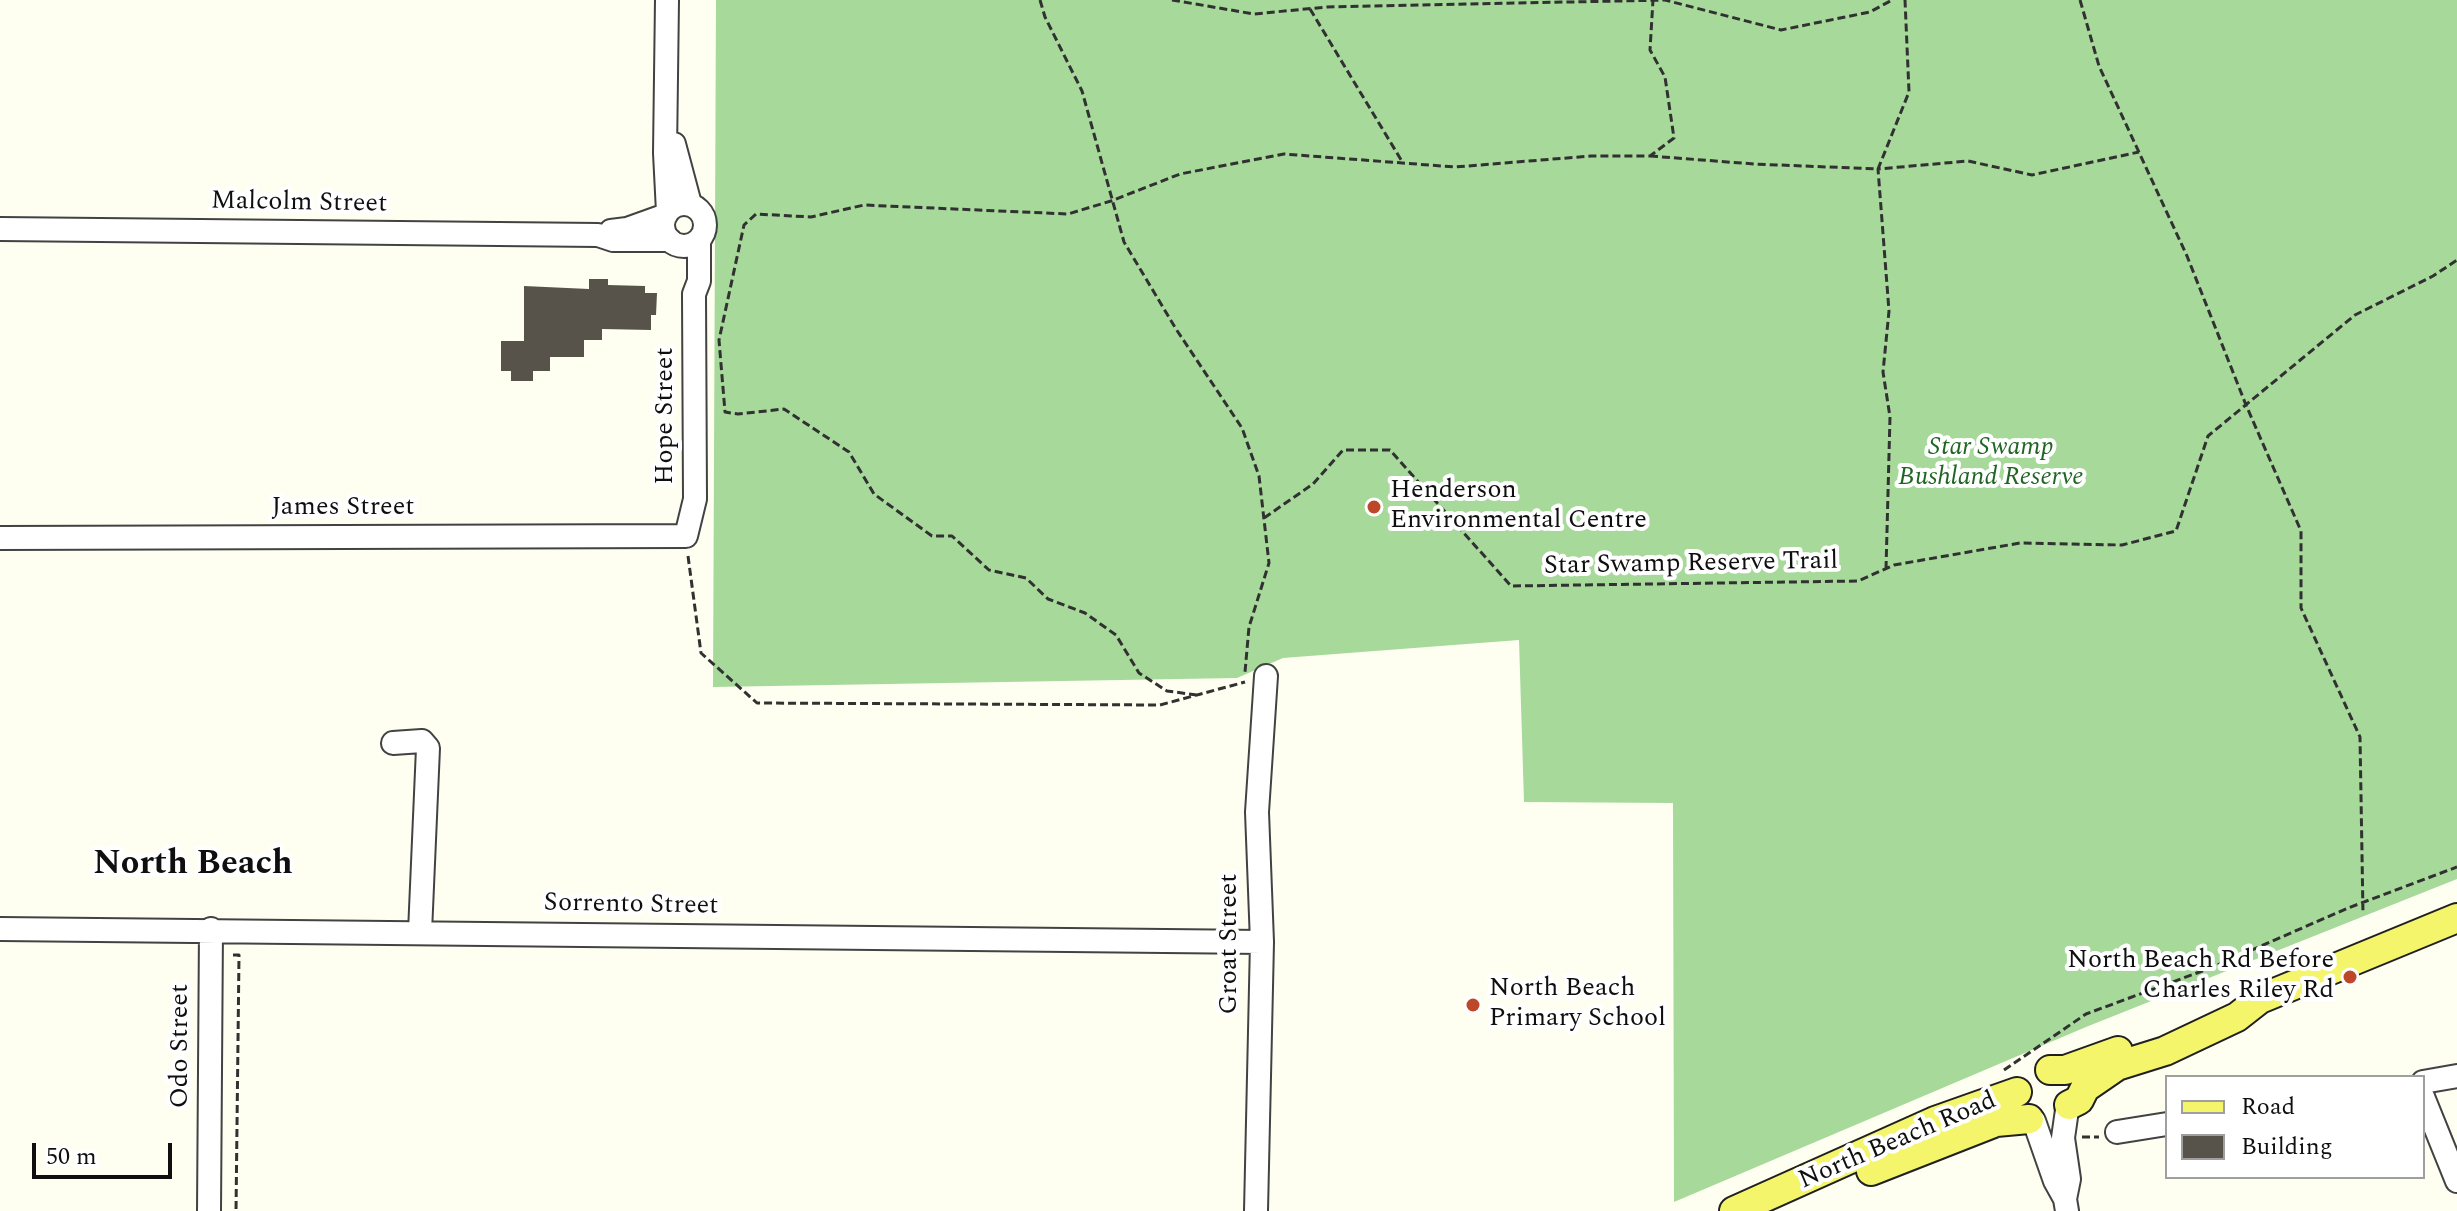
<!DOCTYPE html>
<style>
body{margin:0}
#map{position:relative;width:2457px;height:1211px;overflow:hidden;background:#fefff1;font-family:Spectral,serif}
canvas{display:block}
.legend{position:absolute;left:2165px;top:1075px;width:260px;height:104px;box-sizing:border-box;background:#fff;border:2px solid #9f9f9f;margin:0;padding:10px 14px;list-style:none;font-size:24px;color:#0f0f0f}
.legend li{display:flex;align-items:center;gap:16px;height:40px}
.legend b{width:40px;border:2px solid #9f9f9f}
.scale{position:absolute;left:32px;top:1143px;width:140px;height:36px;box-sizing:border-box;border:4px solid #0f0f0f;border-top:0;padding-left:10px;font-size:24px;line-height:28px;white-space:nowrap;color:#0f0f0f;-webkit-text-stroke:6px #fff;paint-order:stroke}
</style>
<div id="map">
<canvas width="2457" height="1211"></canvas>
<ul class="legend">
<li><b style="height:10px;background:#f4f56b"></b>Road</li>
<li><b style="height:22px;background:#57534b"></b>Building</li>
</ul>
<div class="scale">50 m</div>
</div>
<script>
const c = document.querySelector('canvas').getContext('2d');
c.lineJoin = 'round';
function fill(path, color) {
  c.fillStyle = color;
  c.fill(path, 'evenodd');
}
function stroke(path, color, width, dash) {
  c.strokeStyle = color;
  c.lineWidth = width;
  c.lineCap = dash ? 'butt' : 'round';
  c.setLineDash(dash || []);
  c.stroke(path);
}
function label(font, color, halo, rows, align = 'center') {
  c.font = font + ' Spectral,serif';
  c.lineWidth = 8;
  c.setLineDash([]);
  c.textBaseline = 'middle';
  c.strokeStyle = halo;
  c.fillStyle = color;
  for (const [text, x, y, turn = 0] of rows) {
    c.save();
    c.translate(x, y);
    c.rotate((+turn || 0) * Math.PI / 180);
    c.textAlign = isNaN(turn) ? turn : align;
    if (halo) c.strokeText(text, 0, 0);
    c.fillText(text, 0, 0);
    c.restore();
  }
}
const forest = new Path2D(`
 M716,0H2457V879L2086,1027L1674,1202L1673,803L1524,802L1519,640L1283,658L1237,678L713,687Z`);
const building = new Path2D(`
 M589,279H608V285L645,286V293H657L656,315H651V330L602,329V340H584V357H550V371H533V381H511V371H501V341H524V286L589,289Z`);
const path = new Path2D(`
 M1040,0L1045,17L1082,91L1124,242L1176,329L1242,428L1259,476L1269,563L1249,627L1245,672
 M1172,0L1254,14L1327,7L1665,0L1781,30L1870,12L1892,0
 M2080,0L2099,66L2187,256L2246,405L2301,531V608L2360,737L2363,914
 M1310,9L1403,163
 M1650,156L1754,164L1878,169L1909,92L1905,0
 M1264,518L1313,484L1343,450H1390L1511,586L1858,581L1894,565L2020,543L2122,545L2176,531L2208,436L2355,315L2433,276L2457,260
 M688,556L701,653L757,703L1160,705L1245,682
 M1886,569L1890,417L1883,372L1889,311L1878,169L1968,161L2032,175L2139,152
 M1197,695L1167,691L1139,673L1116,635L1085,613L1048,599L1026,578L989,570L952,536H932L874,494L849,452L784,409L738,414L725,412L719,340L744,225L756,214L811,217L864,205L1068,214L1111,201L1180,174L1284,154L1455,167L1591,156H1650L1674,138L1665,77L1650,50L1653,0
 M233,955H239L236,1211
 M2004,1070L2086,1014L2213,967L2348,908L2457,867
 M2082,1137H2099`);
const minor = new Path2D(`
 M667,0L665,153L668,212
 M674,144L690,204
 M663 225a21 21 0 1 1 42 0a21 21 0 1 1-42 0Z
 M0,229L598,235L613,240H670
 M611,231L627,229L666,215
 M0,538L686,536L695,499L694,294L699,281V240
 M393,743L422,741L428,748L420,932
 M0,929L1262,942
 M2423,1082L2457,1076
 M2423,1097L2457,1181
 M2034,1121L2055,1181L2065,1199L2067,1211
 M2117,1132L2167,1124
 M2065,1199L2069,1179L2063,1138L2067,1110
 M209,1211L211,929
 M1256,1211L1262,942L1257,812L1266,676`);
const major = new Path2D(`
 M2050,1070H2065L2118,1051
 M2069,1105L2079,1100L2085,1088L2117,1066L2165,1051L2237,1017L2260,999L2457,918
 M1871,1171L1996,1122L2029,1119
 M1734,1211L1935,1121L2017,1092`);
const markers = [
 [1374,507,8,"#bd4729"],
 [2350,977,8,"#bd4729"],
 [1473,1005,8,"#bd4729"]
];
const streetNames = [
 ["Malcolm Street",299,204,1],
 ["Hope Street",667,416,-90],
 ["James Street",343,509],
 ["Star Swamp Reserve Trail",1691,565,-1],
 ["Sorrento Street",631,906,1],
 ["Groat Street",1231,944,-90],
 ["Odo Street",182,1046,-90],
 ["North Beach Road",1898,1142,-23]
];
const parkNames = [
 ["Star Swamp",1991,449],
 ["Bushland Reserve",1991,479]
];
const poiNames = [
 ["Henderson",1390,492],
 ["Environmental Centre",1390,522],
 ["North Beach Rd Before",2334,962,"right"],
 ["Charles Riley Rd",2334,992,"right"],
 ["North Beach",1489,990],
 ["Primary School",1489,1020]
];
const districtNames = [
 ["North Beach",193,866]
];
fill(forest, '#a7d99b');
fill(building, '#57534b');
stroke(minor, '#424242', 26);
stroke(major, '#202020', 32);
stroke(path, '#313131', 3, [8, 4]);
stroke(minor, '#fff', 22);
stroke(major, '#f4f56b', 28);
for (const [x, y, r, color] of markers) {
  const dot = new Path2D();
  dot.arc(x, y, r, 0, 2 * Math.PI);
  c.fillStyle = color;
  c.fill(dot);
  stroke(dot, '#fff', 3);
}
label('26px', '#0f0f0f', '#fff', streetNames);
label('italic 26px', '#206623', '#fff', parkNames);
label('26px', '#0f0f0f', '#fff', poiNames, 'left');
label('bold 34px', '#0f0f0f', '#fff', districtNames);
</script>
